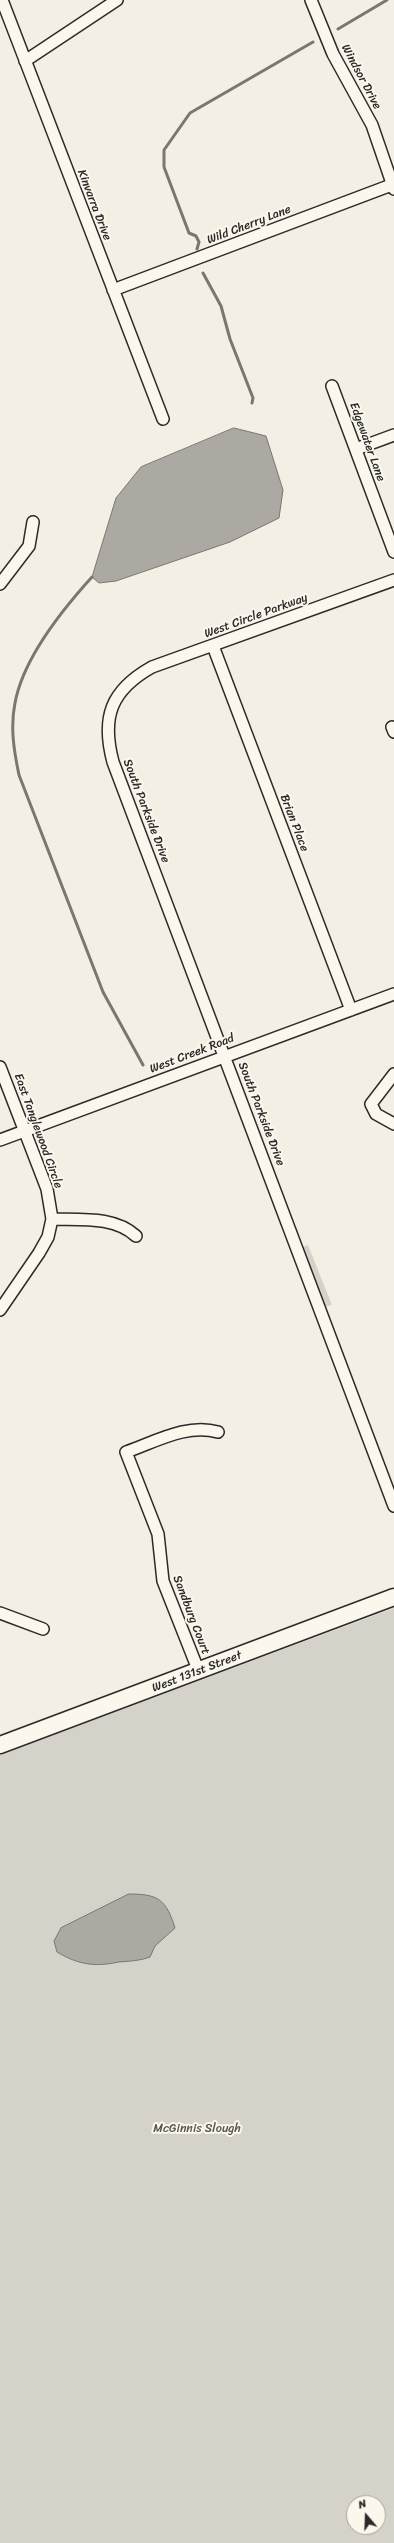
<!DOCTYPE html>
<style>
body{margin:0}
#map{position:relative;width:394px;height:2543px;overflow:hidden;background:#f3efe4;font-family:Sriracha,sans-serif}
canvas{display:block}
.north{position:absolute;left:346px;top:2495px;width:40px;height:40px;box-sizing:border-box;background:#fbf7ec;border:1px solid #a8a59f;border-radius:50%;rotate:341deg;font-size:11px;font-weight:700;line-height:16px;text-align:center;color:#2b2b2b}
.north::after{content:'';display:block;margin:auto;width:14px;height:18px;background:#2b2b2b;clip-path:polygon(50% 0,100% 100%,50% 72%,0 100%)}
</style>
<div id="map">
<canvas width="394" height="2543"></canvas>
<div class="north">N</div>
</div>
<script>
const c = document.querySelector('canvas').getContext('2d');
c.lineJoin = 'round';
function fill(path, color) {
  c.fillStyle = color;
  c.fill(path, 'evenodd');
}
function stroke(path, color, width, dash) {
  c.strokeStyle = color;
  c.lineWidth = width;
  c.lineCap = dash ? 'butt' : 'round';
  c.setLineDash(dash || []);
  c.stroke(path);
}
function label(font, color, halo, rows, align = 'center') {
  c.font = font + ' Sriracha,sans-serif';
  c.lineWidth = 4;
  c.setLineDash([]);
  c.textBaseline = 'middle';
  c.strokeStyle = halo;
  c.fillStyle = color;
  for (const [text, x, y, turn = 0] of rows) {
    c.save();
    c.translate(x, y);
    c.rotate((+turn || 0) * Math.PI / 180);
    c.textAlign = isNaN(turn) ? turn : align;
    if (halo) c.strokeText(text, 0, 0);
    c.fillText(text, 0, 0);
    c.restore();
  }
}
const green = new Path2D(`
 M308,1245L332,1305L325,1307L302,1247Z
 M394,1608V2543H0V1755ZM354,2503H378V2527H354Z`);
const water = new Path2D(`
 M234,428L266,436L283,490L279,518L230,542L116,581L99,583L92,577L116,498L141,467Z
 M129,1894C158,1894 166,1899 175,1928L155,1946L150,1957C139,1961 130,1961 119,1962C95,1967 79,1965 57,1952L54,1941L61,1928Z`);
const stream = new Path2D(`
 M338,29L387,0
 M197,249L199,242L196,236L189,233L164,167V150L190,113L313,42
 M203,273L221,306L230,339L253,398L252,403
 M92,577C62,610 23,659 15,703C10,727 14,751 19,775L103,992L143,1065`);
const street = new Path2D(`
 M2,0L163,419
 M311,0L333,54L372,125L394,189
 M25,61L117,0
 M113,290L394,184
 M332,386L394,552
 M356,449L394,435
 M394,580L152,667C111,690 101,717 113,762L394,1506
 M0,584L29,546L33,522
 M213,646L351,1010
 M392,727L394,732
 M0,1067L47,1189L52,1219L48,1237L39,1253L0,1310
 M394,1074L371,1104L376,1114L394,1124
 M0,1140L394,994
 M52,1219C81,1220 114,1216 136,1236
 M0,1613L43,1629
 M199,1672L163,1581L158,1534L126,1452C155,1442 187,1423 218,1432`);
const secondary = new Path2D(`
 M0,1745L394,1597`);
const streetNames = [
 ["Windsor Drive",361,77,62],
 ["Kinvarra Drive",94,205,69],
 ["Wild Cherry Lane",249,225,-21],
 ["Edgewater Lane",367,442,70],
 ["West Circle Parkway",256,616,-20],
 ["South Parkside Drive",146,811,69],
 ["Brian Place",294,823,69],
 ["West Creek Road",192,1054,-21],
 ["South Parkside Drive",261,1114,69],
 ["East Tanglewood Circle",38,1131,70],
 ["Sandburg Court",191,1615,69],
 ["West 131st Street",197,1672,-21]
];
const parkNames = [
 ["McGinnis Slough",197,2129]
];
fill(green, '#d5d2c9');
fill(water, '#aca9a2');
stroke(water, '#787772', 1);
stroke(stream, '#787772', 3);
stroke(street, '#2b2b2b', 14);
stroke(secondary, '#2b2b2b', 19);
stroke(street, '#fbf7ec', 11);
stroke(secondary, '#fbf7ec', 16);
label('12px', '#2b2b2b', '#fbf7ec', streetNames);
label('12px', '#565552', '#fbf7ec', parkNames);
</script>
